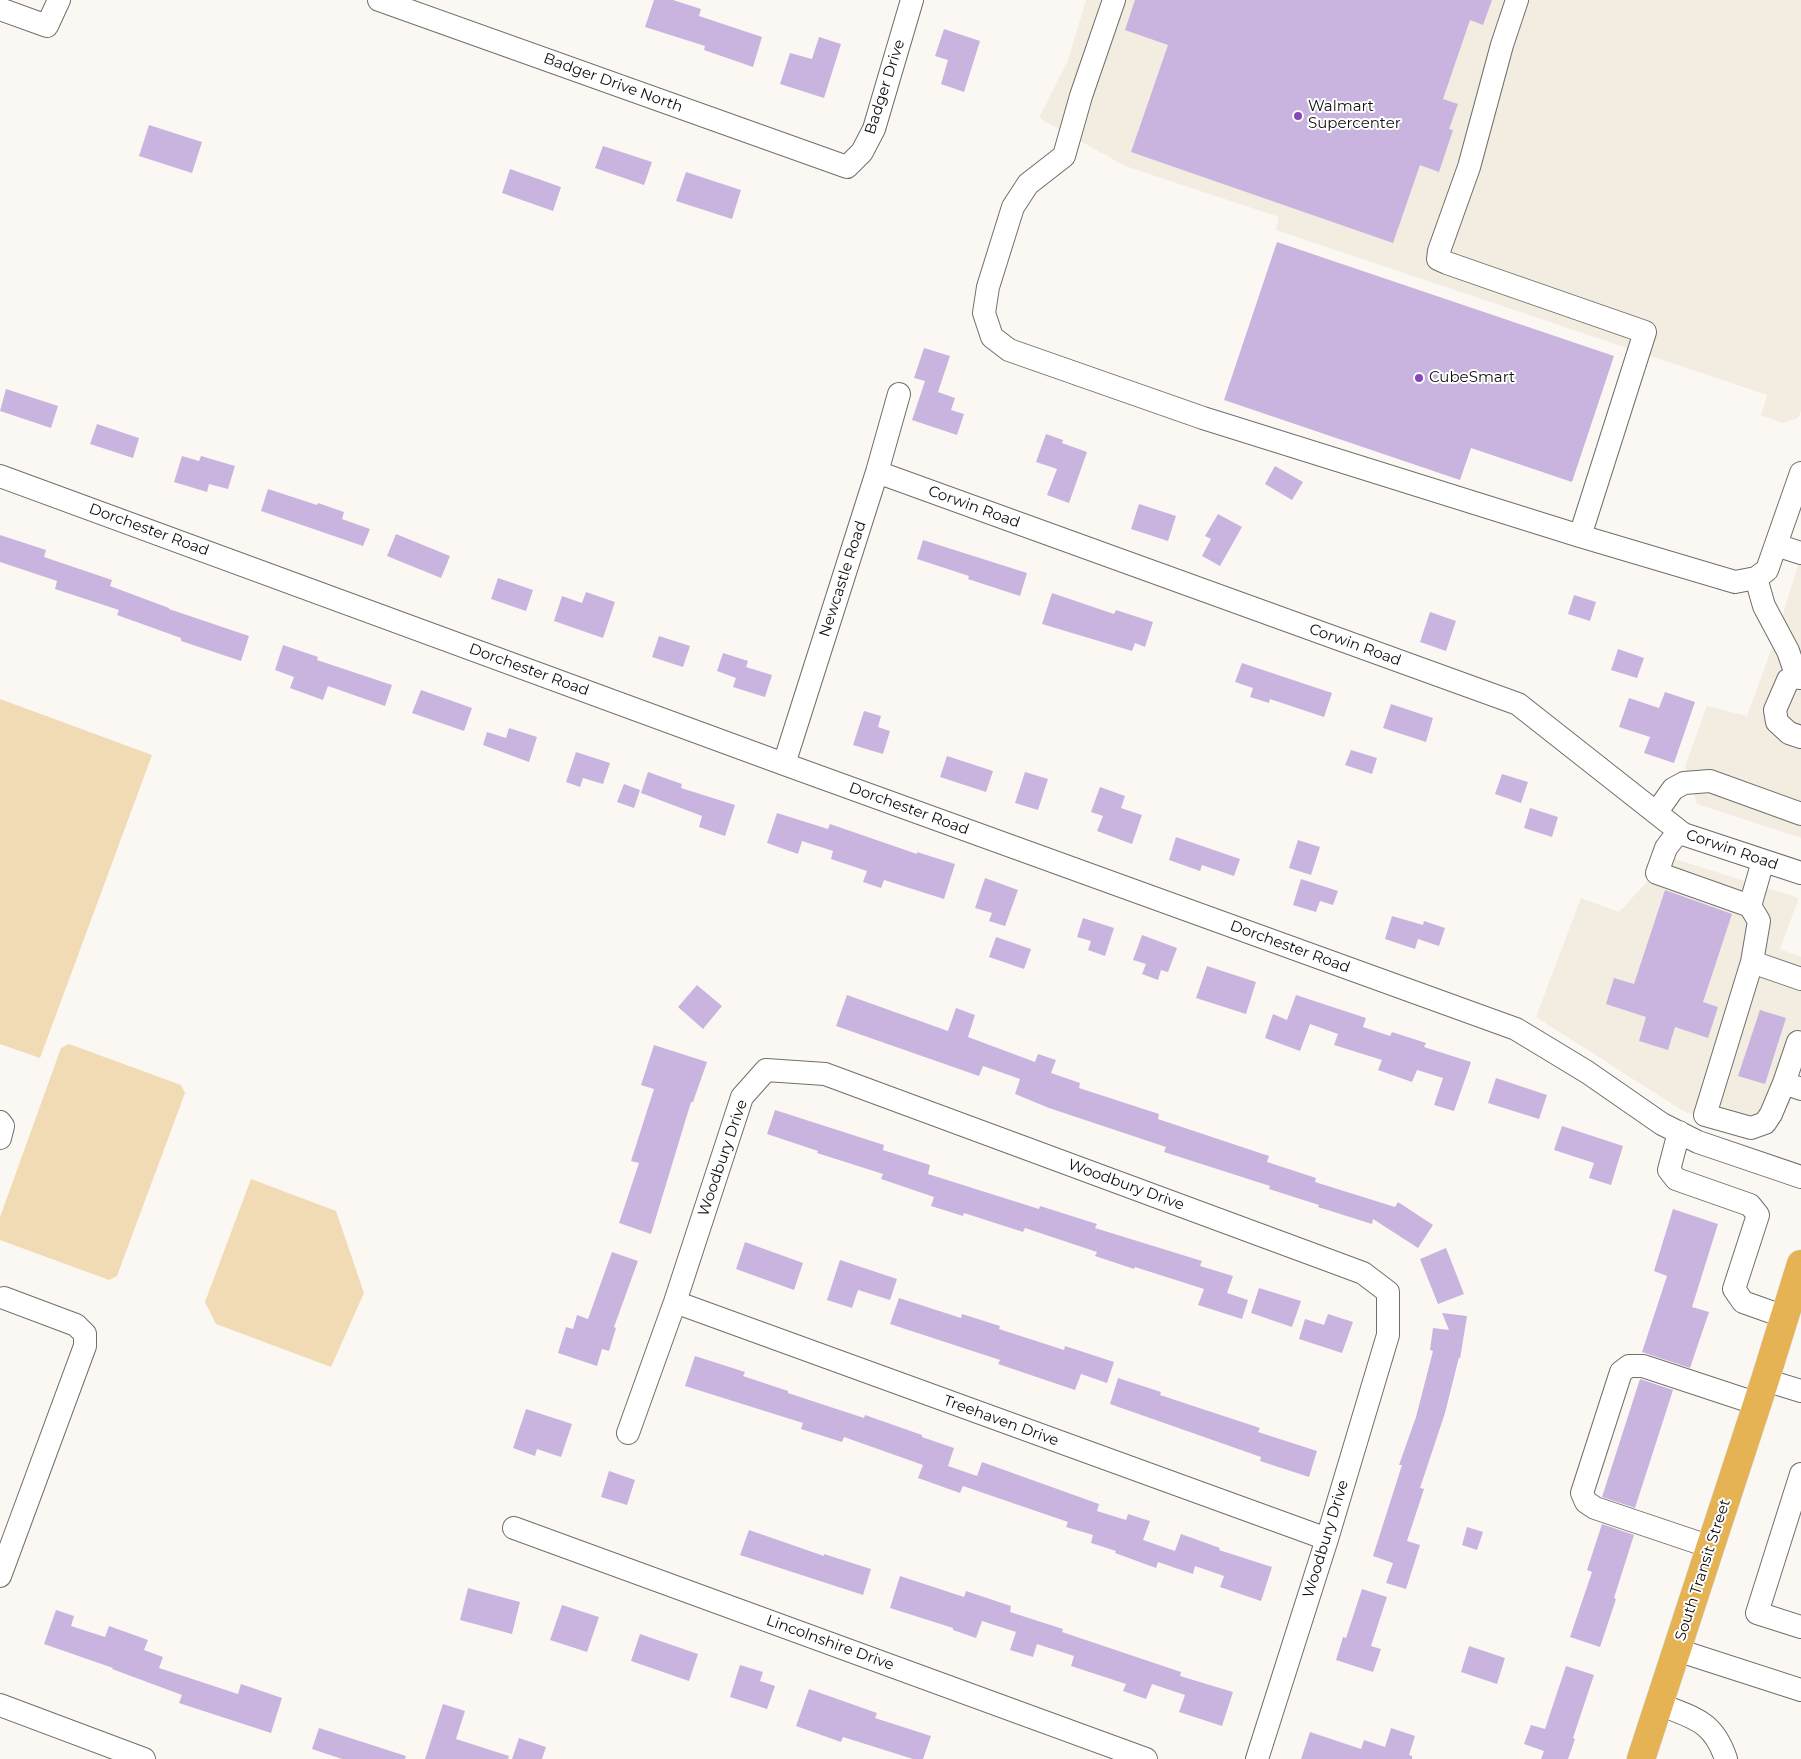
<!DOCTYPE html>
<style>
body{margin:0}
canvas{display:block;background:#fbf8f3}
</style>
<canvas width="1801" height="1759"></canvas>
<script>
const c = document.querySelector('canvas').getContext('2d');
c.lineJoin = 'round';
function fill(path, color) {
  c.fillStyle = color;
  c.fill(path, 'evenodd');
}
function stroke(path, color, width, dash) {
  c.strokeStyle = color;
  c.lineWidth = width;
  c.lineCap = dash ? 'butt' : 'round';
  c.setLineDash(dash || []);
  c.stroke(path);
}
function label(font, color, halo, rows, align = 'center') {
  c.font = font + ' Montserrat,sans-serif';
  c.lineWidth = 4;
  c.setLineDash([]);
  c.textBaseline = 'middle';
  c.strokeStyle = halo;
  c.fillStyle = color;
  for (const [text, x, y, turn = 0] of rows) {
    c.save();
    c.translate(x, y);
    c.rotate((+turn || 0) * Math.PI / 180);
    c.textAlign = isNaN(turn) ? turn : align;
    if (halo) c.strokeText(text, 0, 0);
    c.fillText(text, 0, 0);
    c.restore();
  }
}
const built = new Path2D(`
 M1086,0H1801V411L1798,418L1782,423L1761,415L1767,395L1276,230L1279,217L1125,166L1039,118L1068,60Z
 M1801,556V838L1697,804L1685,766L1707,706L1747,716L1774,642Z
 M1656,853L1799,898L1780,949L1801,957V1070L1789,1106L1757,1137L1683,1111L1536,1017L1581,898L1619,912L1646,883Z`);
const green = new Path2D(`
 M0,699L152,755L40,1058L0,1044Z
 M69,1044L181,1085L185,1093L117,1276L109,1280L0,1240V1217L61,1048Z
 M251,1179L336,1211L364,1293L331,1367L216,1324L205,1302Z`);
const building = new Path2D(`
 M654,0H673L701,9L699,16L762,37L753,67L704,50L705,46L645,27Z
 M1135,0H1492L1483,25L1470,20L1443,99L1458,104L1449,129L1453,130L1439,172L1420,165L1393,243L1131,152L1168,45L1125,30Z
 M944,29L980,41L964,92L941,84L948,60L935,56Z
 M819,37L841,44L824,98L780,84L790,53L812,59Z
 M149,125L202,142L192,173L139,156Z
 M603,146L652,162L644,185L595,168Z
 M510,169L561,187L553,211L502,193Z
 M686,172L741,190L732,219L676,201Z
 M1277,242L1614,356L1572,482L1471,448L1460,480L1224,400Z
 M924,348L950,356L938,392L955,398L951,410L964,414L957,435L912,420L925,381L914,378Z
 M6,389L58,406L51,428L0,411Z
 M97,424L139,438L133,458L90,444Z
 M1046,434L1063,440L1062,443L1087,452L1069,503L1047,495L1057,469L1036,462Z
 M182,456L199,461L201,456L235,466L228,489L209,484L207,492L174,482Z
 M1275,466L1303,482L1292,500L1265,484Z
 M268,489L317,505L318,503L344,512L342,519L370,529L363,546L261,511Z
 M1139,504L1176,516L1168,541L1131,529Z
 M1218,514L1242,527L1220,566L1202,556L1211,539L1205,536Z
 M396,534L450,556L441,578L387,556Z
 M0,535L46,550L44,557L112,580L110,586L169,608V609L249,636L241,661L181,641V638L117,615L119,610L55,589L57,581L0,562Z
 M923,540L1027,573L1020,596L968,579L969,576L917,559Z
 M498,578L533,590L526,611L491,599Z
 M586,592L615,602L603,638L554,621L562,596L582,603Z
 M1052,593L1114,614L1116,610L1153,622L1145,647L1135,643L1132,651L1042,624Z
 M1574,595L1596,602L1590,621L1568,614Z
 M1430,612L1456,621L1446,651L1420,642Z
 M659,636L690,646L683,667L652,657Z
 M283,645L318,657L317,660L392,685L385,706L328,686L323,700L290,688L294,677L275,670Z
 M1618,649L1644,658L1637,678L1611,670Z
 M723,653L748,661L746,667L772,675L765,697L733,687L736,678L717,671Z
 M1242,663L1332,693L1324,717L1270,699L1269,703L1250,697L1253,688L1235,682Z
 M421,690L472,708L464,731L412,713Z
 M1665,692L1695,702L1674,763L1644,753L1650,737L1619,727L1629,698L1659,708Z
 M1391,704L1433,718L1426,742L1383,728Z
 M864,711L881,716L878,727L890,731L883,754L853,745Z
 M509,728L537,737L529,762L483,745L487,732L506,738Z
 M1351,750L1377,758L1372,774L1345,765Z
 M576,752L610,763L603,784L583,778L580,787L566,782Z
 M947,756L993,771L986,792L940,777Z
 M648,772L682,784L681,788L735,805L725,836L699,827L702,816L641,793Z
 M1025,772L1048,779L1038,810L1015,803Z
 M1502,774L1528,782L1521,803L1495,794Z
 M624,784L640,790L634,808L617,802Z
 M1100,787L1125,796L1121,808L1142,815L1132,844L1097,831L1103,816L1091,812Z
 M1530,808L1558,817L1552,837L1524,828Z
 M777,813L828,829L830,824L917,854V852L955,864L944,899L884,880L881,888L863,882L867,871L831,859L833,851L802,841L798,854L767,843Z
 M1176,837L1240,859L1234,876L1202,865L1200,871L1169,860Z
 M1298,840L1320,847L1311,875L1289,868Z
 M985,878L1018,890L1005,926L989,921L992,913L975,908Z
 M1301,879L1338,891L1333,905L1320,901L1316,912L1293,905Z
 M1665,890L1732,914L1703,1002L1718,1007L1708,1038L1675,1027L1668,1050L1639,1041L1646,1017L1606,1004L1614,978L1634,984Z
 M1392,916L1423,925L1424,921L1445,928L1439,946L1418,939L1415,949L1385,939Z
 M1083,918L1114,928L1105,956L1088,950L1091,941L1077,937Z
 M1142,935L1177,948L1168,972L1161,970L1158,980L1142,974L1146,964L1133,960Z
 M996,937L1031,949L1024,969L989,957Z
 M1207,966L1256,982L1246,1014L1196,998Z
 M697,985L722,1006L703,1029L678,1007Z
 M847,995L948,1031L956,1008L975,1015L968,1037L1035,1062L1038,1054L1056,1060L1051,1073L1080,1083L1079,1088L1159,1114L1158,1119L1269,1156L1267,1162L1316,1178L1315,1182L1395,1207L1398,1202L1433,1225L1418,1248L1373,1219L1372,1224L1318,1207L1319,1205L1269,1189L1270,1186L1164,1152L1166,1147L1049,1108L1015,1094L1020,1079L983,1066L979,1076L836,1026Z
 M1296,995L1366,1018L1363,1027L1390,1036L1392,1032L1426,1043L1424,1047L1471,1062L1454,1111L1434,1105L1443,1078L1417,1070L1412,1082L1378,1070L1382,1060L1334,1045L1338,1034L1310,1024L1300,1051L1265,1038L1273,1014L1287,1020Z
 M1760,1010L1786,1018L1765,1084L1738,1076Z
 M654,1045L707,1062L693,1102H691L651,1234L619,1223L639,1163L631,1161L654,1089L641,1085Z
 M1496,1078L1547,1095L1539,1119L1488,1103Z
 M775,1110L884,1145L883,1150L930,1165L928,1174L1039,1209L1040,1206L1097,1224L1095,1228L1202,1261L1200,1266L1233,1276L1227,1293L1248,1300L1242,1319L1198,1305L1204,1289L1135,1267L1134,1269L1095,1256L1097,1252L1025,1228L1023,1232L964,1213L963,1216L931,1206L934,1197L881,1179L883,1174L817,1153L818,1151L767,1134Z
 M1562,1126L1623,1146L1611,1185L1589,1178L1594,1163L1554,1150Z
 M1673,1209L1718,1224L1692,1307L1709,1312L1690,1368L1642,1352L1667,1276L1654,1271Z
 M745,1242L803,1263L794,1290L736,1269Z
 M1446,1248L1464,1294L1438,1304L1420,1259Z
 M612,1252L638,1261L614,1327L616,1328L609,1351L602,1349L597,1366L558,1353L566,1327L573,1329L577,1315L588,1319Z
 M840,1260L897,1279L890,1300L858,1290L852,1308L827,1300Z
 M1259,1288L1301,1301L1292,1327L1251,1313Z
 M899,1298L961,1318L962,1314L1000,1326L999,1329L1064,1350L1065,1346L1114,1362L1107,1383L1081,1374L1075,1390L998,1364L1000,1360L890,1324Z
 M1442,1313L1467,1316L1460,1359L1459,1357L1445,1413L1420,1488L1424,1489L1407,1541L1420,1545L1406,1589L1386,1583L1393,1563L1373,1556L1402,1465H1399L1416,1417L1433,1351L1430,1350L1433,1328L1449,1330Z
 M1328,1314L1353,1322L1342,1353L1299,1339L1305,1319L1324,1325Z
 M695,1356L745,1372L743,1376L788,1391V1393L864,1418L865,1415L922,1435V1437L954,1448L948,1466L977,1476L982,1462L1099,1504L1097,1511L1126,1520L1128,1514L1150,1521L1143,1540L1175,1551L1181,1534L1220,1548L1219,1550L1272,1567L1261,1601L1220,1587L1224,1576L1195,1566L1193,1574L1158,1562L1156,1568L1115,1553L1116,1551L1091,1543L1093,1535L1066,1527L1068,1522L963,1486L960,1493L918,1478L923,1465L844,1437L842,1442L801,1429L803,1423L685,1386Z
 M1118,1378L1161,1392L1160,1395L1260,1428L1258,1432L1317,1451L1309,1477L1260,1461L1261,1457L1110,1404Z
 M1640,1379L1673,1390L1635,1508L1602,1497Z
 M526,1409L572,1424L561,1457L537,1449L535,1456L513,1448Z
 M609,1471L635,1480L627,1505L601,1497Z
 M1602,1524L1634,1535L1614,1598L1616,1599L1600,1647L1570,1637L1592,1572L1587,1570Z
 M1467,1527L1483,1532L1477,1550L1462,1545Z
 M749,1530L824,1556V1554L871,1569L863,1595L740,1555Z
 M900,1576L964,1597L966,1591L1011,1606L1010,1612L1063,1629L1062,1632L1181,1672L1180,1676L1233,1692L1222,1726L1179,1712L1185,1695L1152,1684L1146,1699L1123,1691L1126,1684L1071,1666L1074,1656L1037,1644L1033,1657L1010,1650L1016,1632L982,1621L976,1638L953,1630V1628L890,1608Z
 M468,1588L520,1602L512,1634L460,1620Z
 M1362,1589L1387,1597L1371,1646L1381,1649L1373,1672L1336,1660L1343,1637L1346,1638Z
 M562,1605L599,1617L587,1652L550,1640Z
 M56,1610L74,1616L71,1626L105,1637L109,1626L148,1640L144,1650L163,1657L159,1668L238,1694L241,1684L282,1698L271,1733L179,1703L182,1695L112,1669L113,1668L44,1644Z
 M640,1634L698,1654L689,1681L631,1661Z
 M1469,1646L1505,1658L1497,1684L1461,1672Z
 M740,1665L763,1672L760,1681L775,1686L767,1709L730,1697Z
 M1566,1666L1594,1675L1573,1738L1575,1739L1568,1759H1541L1544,1751L1524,1744L1531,1725L1545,1729Z
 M809,1689L877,1713L875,1718L931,1736L923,1759H913L843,1737L841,1742L796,1726Z
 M443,1704L465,1711L456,1739L509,1756L508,1759H425Z
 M319,1728L406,1756L405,1759H342L312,1749Z
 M1391,1728L1415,1736L1409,1755L1412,1756V1759H1301L1310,1732L1361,1749L1364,1740L1385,1747Z
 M519,1738L546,1747L542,1759H512Z`);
const minor = new Path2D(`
 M379,0L847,167L862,152L874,129L912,0
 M1114,0L1081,96L1064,156L1028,184L1013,207L988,287L984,313L992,337L1009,350L1203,418L1580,536L1735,582L1756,578L1767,570L1801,473
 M1517,0L1502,45L1469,167L1439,251L1438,259L1447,263L1645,332L1580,536
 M0,9L47,26L59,0
 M877,472L1518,704L1683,834L1801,873
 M0,476L784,764L1516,1029L1587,1072L1662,1124L1698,1142L1801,1177
 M1776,545L1801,553
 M1756,578L1764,606L1788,651L1797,677
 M1801,678L1797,677L1788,680L1775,710L1777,722L1789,733L1801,737
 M784,764L877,472L899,394
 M1656,813L1673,789L1684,783L1710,781L1801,814
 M1679,831L1666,848L1657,873L1750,906L1763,861
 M1750,906L1759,921L1752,962
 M1801,979L1752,962L1705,1115L1751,1128L1765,1123L1771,1114L1784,1083L1801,1089
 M1784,1083L1798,1042L1801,1043
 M0,1122L3,1126L0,1138
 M1679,1132L1669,1170L1676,1179L1750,1205L1758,1215L1734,1289L1743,1302L1785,1317
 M675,1302L1327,1539
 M1765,1380L1801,1391
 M628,1433L675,1302L742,1097L766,1070L825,1074L1363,1273L1388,1292V1335L1327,1539L1257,1759
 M1801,1474L1757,1613L1801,1627
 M514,1528L1146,1759
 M1711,1547L1595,1508L1586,1502L1582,1493L1621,1372L1629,1366H1643L1758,1404
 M0,1576L85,1346V1334L76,1325L4,1298
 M1677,1650L1801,1690
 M1659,1704C1693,1718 1713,1720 1726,1759
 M0,1705L144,1759`);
const highway = new Path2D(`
 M1641,1759L1765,1380L1801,1264`);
const markers = [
 [1298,116,5,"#8747bc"],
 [1419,378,5,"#8747bc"]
];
const streetNames = [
 ["Badger Drive North",613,83,20],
 ["Badger Drive",885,87,-72],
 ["Corwin Road",974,507,20],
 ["Dorchester Road",149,530,20],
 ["Newcastle Road",843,579,-72],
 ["Corwin Road",1355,645,20],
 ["Dorchester Road",529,670,20],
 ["Dorchester Road",909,809,20],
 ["Corwin Road",1732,850,19],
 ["Dorchester Road",1290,947,20],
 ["Woodbury Drive",723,1158,-71],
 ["Woodbury Drive",1126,1185,20],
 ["Treehaven Drive",1001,1421,20],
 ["Woodbury Drive",1326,1539,-73],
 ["South Transit Street",1703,1570,-72],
 ["Lincolnshire Drive",830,1643,20]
];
const poiNames = [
 ["Walmart",1308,107],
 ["Supercenter",1308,124],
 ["CubeSmart",1429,378]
];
fill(built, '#f3ece1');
fill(green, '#f1dbb5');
fill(building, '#c9b4e0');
stroke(minor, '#716f6a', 24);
stroke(highway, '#d4d4d3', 29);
stroke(minor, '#fff', 22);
stroke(highway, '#e5b254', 28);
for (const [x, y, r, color] of markers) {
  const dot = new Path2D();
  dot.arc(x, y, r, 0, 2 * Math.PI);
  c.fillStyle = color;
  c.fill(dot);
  stroke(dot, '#fff', 2);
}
label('15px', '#0f0e0c', '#fff', streetNames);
label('15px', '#0f0e0c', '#fff', poiNames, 'left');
</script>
